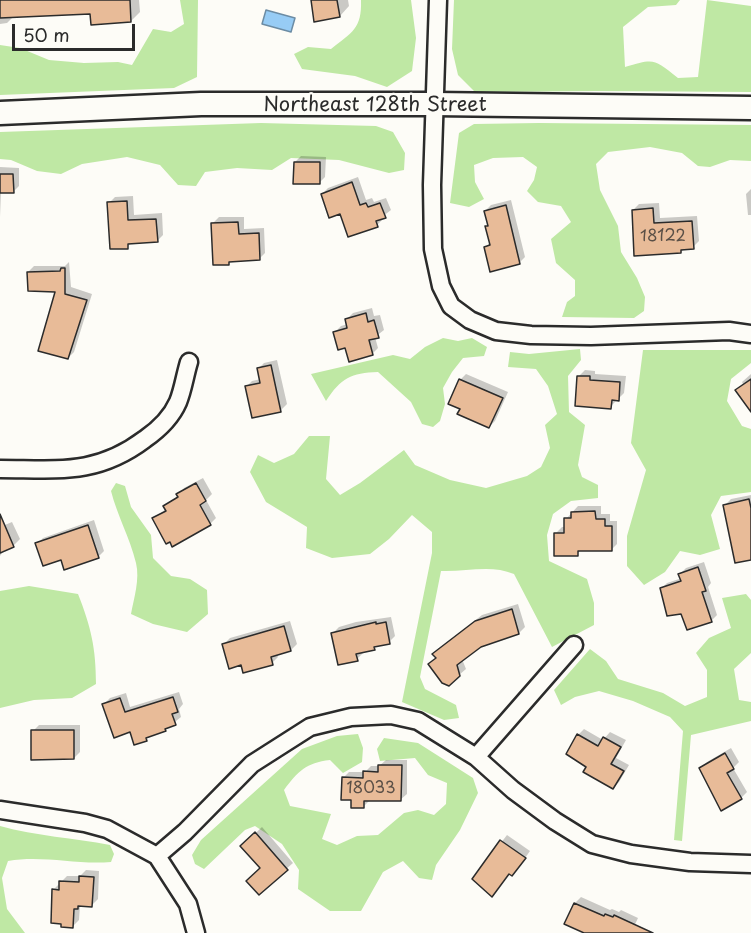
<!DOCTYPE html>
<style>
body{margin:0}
#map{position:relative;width:751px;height:933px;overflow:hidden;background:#fdfcf7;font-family:"Playpen Sans",sans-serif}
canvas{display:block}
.scale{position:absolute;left:12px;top:24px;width:123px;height:27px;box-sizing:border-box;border:3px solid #2b2b2b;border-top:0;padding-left:8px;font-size:18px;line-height:21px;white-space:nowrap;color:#2b2b2b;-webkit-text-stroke:4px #fdfcf7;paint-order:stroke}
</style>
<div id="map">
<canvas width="751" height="933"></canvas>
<div class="scale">50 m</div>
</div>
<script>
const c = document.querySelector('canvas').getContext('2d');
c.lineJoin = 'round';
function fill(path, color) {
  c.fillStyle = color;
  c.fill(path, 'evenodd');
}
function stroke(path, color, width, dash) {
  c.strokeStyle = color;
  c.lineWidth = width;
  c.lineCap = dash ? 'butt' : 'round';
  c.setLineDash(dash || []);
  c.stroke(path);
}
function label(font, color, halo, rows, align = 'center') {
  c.font = font + ' "Playpen Sans",sans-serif';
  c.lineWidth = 4.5;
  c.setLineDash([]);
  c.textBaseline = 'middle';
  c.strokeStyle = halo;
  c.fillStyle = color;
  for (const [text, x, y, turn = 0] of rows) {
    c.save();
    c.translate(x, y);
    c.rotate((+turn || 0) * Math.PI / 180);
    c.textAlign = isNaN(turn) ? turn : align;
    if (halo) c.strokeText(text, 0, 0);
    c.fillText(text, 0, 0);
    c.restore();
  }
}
const green = new Path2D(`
 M180,0H198L197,77L174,88L0,95V45L20,48L49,60L84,63L118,62L132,65L153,29L171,32L184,24Z
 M361,0H411L416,38L412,71L387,87L355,76L302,69L294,54L308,47L331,49C352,32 362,29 361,0Z
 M454,0H680L676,5L648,7L623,27L625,67C655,58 654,59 678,78L698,77L707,0L751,6V92L597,91L475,92L458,75L452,49Z
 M261,123L376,126L393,132L405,153L404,170L389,173L339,160L291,158L272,170L237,168L205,172L196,186L178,185L160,165L127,157L82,164L61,174L37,171L11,160L0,159V132Z
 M539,123L751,125V161L730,160L710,167L698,166L682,153L650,147L608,152L596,164L600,190L618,226L621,252L637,278L645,297L644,311L634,318L562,317L567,302L575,296V280L556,263L551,239L571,222L561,206L538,202L527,191L534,180L537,167L523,157L493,158L474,165L475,182L484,199L469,207L450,203L459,133L474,124Z
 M443,338L458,341L472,338L487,347L484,356L463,358L452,372L443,388L445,404L440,421L433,427L422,424L411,402L378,372C351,373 341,378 326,401L311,374L393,355L410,359L425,347Z
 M580,349L581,360L568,376L569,412L585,425L578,465L582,477L598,485V498L571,501L553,514L547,535L549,561L587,579L594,603V625L552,647L514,574C491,564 466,572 441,571L420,677L425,689L456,705L459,718L444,720L402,702L432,553V532L412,515L389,539L370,554L332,558L306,548L307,527L266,502L250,472L258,455L274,463L294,454L309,436H330L326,479L340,495L360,483L404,450L415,465L450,480L486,488L527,476L541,467L550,448L545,425L557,414L548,386L536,369L508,367L510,352L529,354Z
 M643,350H751V363L731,379L727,401L742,426L751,429V492L721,496L711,515L720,549L700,555L680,551L665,572L644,585L627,566V536L646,470L631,443Z
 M116,483L125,486L131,507L151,535L153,558L171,576L190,579L207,590L208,614L187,632L153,624L131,614C134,598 140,579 136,563C130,538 117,515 111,491Z
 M29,586L78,594C91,627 96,648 96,684L72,698L34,700L0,708V591Z
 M746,594L751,600V653L734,669L739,700L751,702V721L691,735L682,841L674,840L683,731L670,717L633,701L599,691L575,697L561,705L554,690L590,649L606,661L618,679L663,693L685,706L707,697V670L696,653L709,638L731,628L722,598Z
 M358,734L363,748L362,762L343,773L330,760C306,763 298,771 284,790L290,806L331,814L322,839L337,845L357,836L378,835L404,813L418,810L434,815L446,804L447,783L428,775L415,758L380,761L377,749L384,738L418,743L473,778L478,793L460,830L436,865L432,880L419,878L403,861L383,872L361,911H330L298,889L299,870L282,844L255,826L245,830L204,869L195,864L192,855L201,840L302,749L337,736Z
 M0,826C36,836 74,838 110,845L114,854L111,862C76,865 43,855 8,861L2,878L7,909L25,933H0Z`);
const water = new Path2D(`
 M266,10L295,18L291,32L262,24Z`);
const shadow = new Path2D(`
 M0,0H139L140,12L131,21L92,13L14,16L7,23L0,24Z
 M313,0H348L349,6L340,16Z
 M301,156L326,157L325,177L319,183L295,162Z
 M0,167L19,168V186L13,192H1L0,217Z
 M358,177L366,200L372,198L374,202L386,198L391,210L382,217L383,219L377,225L341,213L322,194L328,188Z
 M751,189V215H748L746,194Z
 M133,196L134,215L162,213L163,235L157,241L132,242L127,247L109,203L115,197Z
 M511,200L525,257L519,263L486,247L490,242L485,211L491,205Z
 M659,203L660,218L697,216L699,241L693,247L685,248L681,252L633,210L639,204Z
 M219,217H244V229L264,228L265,253L259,259L232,260L228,263L213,223Z
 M69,262L71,287L92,294L74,352L68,358L57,291L28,272L34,266H65Z
 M372,308L374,316L380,315L384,330L375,337L378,348L372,354L346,346L335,332L341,326L348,324L347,319L353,313Z
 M277,360L287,404L281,410L253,416L246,387L252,381L261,379L258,369L264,363Z
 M585,370L595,371V374L626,376L624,393L610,407L579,376Z
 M466,374L508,392L495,421L489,427L462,408L460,380Z
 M751,374V409L737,390L743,384L742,382Z
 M203,478L212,494L206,500L216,518L210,524L154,518L166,509L165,506L179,496L184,488Z
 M751,495V559L725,505L731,499Z
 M578,506H601V514H610V521H617V544L611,550H581L577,554L556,533L562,527H566V519Z
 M94,520L104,551L98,557L62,558L37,544L43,538Z
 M12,522L20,539L14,545L1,551L2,553L0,556V527Z
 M704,562L711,583L708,587L717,615L711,621L682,612L661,589L667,583L682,578L680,574L686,568Z
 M518,604L525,627L519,633L480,645L462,659L466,669L459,675L436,658L440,648L482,615Z
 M391,617L395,636L389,642L362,651L363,653L357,659L333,633L339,627L356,622Z
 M290,621L297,644L291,650L277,654L278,657L272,663L242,664L224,644L230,638Z
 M179,692L183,704L179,709L181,717L165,730L150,735L146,739L131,730L104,704L110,698L126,693L130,707Z
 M39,725H80V752L74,758L33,731Z
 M584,729L603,740L610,732L626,740L616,758L629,765L619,782L613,788L588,767L578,735Z
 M731,748L739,762L733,768L747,792L741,798L701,768L707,762Z
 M386,760H407V794L400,800L369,801L363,807L352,799L343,778L349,772H365L371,766H379Z
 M262,827L293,863L259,893L262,868L242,846Z
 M507,835L530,851L518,868L512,874L510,873L492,895L474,878Z
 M86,870L99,871L98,899L92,905H80L79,920L73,926L53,890L67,876H80Z
 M581,897L610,910L612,909L619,912L621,910L638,918L631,933H588L566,923L575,903Z`);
const building = new Path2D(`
 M0,0H130L131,22L91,25L90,14L0,18Z
 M311,0H337L340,17L314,22Z
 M294,162H320V184H293Z
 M0,174H13L14,193H0Z
 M352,182L360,205L366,203L368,207L380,203L386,218L376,221L378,227L348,237L340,214L329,218L321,194Z
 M127,201L128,220L156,219L158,242L128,244V249H110L107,202Z
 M506,205L520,264L490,272L484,247L490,245L485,226H488L484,211Z
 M653,208L654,223L692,221L694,249L681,250V253L634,256L632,210Z
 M238,222L239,234L259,233L260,260L229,262V265H213L211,223Z
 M61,268H65V294L87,300L68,359L38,351L55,292L28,291L27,272L60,271Z
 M366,313L368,322L374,320L379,338L369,340L373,355L349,362L345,348L338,350L333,332L347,328L345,319Z
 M271,365L281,412L252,418L245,386L260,383L257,368Z
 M577,376H590V380L620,382L619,401L612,400L611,409L575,406Z
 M459,379L503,398L489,428L457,414L460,409L448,404Z
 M751,379V412L735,390Z
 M196,483L206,501L200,505L211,525L172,547L170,542L166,544L152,518L166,511L163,506L178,497L176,494Z
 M749,499L751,508V560L735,563L723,505Z
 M595,511L596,519H605V526H612V551H578V556H554V533H564V518H571V512Z
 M0,514L14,547L0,553Z
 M88,525L99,558L64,570L61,560L43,566L35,543Z
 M698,567L706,591L702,592L712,622L687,630L681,614L667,616L660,588L681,581L678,574Z
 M512,609L519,634L481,647L457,665L460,676L449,686L442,683L428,664L436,658L432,654L475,621Z
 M376,622V624L386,622L390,644L374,647L375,650L356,654L358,661L338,665L331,633Z
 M284,626L291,651L271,657L273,665L243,673L241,665L229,669L222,644Z
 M173,697L178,712L172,714L176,725L165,729L166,731L146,738L147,741L134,745L130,732L114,738L102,704L120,698L125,712Z
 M31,730H74V759L31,760Z
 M577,734L598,746L603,737L621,747L611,764L624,771L613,789L583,772L586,767L566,754Z
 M725,753L734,769L727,773L742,799L721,811L699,768Z
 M378,765H402L401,801H364V808H351V800H341L342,777L363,778V771L378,772Z
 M255,832L288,870L259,895L246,881L260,868L240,846Z
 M500,840L526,858L512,876L509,874L492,897L472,879Z
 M79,876L94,877L92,907L78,906V909H74L73,928L61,927V924L51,923L52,889L59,890V881L79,882Z
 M574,903L604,916L605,914L613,917L614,915L653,933H584L564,924Z`);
const street = new Path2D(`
 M438,0L432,185L433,249L441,286L451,306L470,320L496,331L531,335L591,336L729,331L751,334
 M0,469C57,469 96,476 145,439C158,430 171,418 178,402C183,390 185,375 189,362
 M476,757L574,645
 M0,810L85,823L107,829L157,856L185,832L252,764L310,727L351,717L391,715L418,721L476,757L513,790L555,821L592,844L631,854L690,862L751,864
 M157,856L188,904L196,933`);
const secondary = new Path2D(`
 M0,113L201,104H434L751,108`);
const numberNames = [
 ["18122",663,237],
 ["18033",371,789]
];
const streetNames = [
 ["Northeast 128th Street",375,105]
];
fill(green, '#bfe8a4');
fill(water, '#97ccf5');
stroke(water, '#6c8ca4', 1.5);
fill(shadow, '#0003');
fill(building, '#e8bb98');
stroke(building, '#2b2b2b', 1.5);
stroke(street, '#2b2b2b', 21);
stroke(secondary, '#2b2b2b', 27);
stroke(street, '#fdfcf7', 16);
stroke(secondary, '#fdfcf7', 22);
label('16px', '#5a4f46', null, numberNames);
label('20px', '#2b2b2b', '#fdfcf7', streetNames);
</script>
